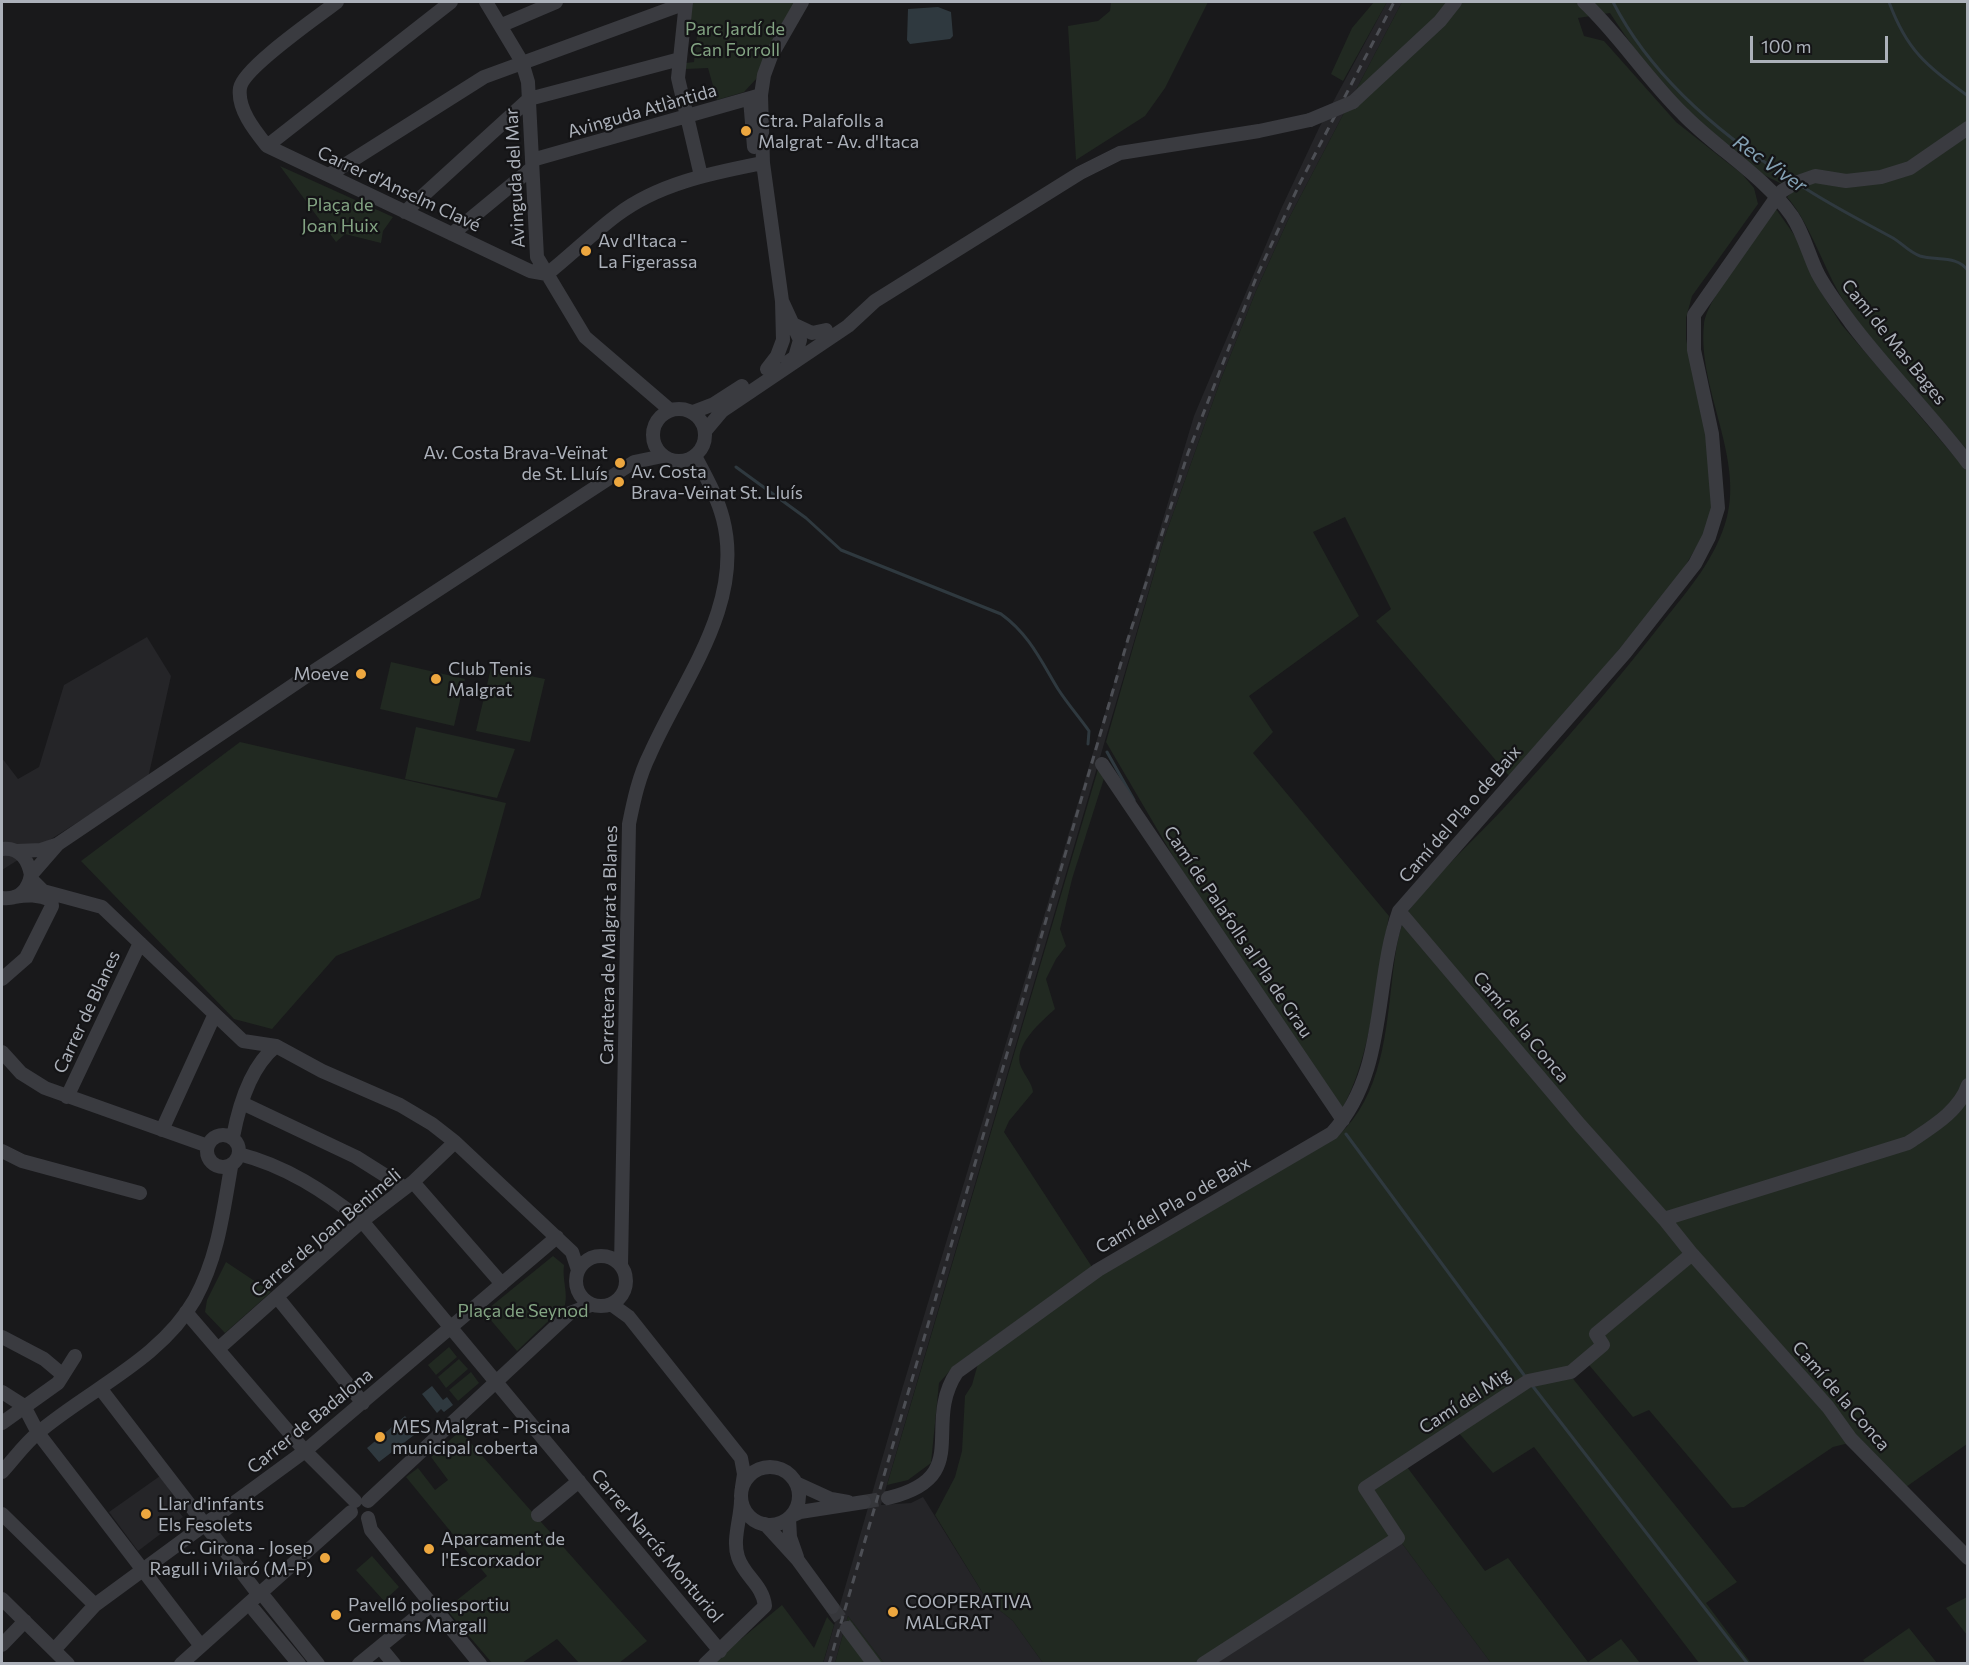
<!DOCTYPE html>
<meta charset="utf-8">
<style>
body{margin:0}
#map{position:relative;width:1969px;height:1665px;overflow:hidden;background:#19191b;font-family:Commissioner,sans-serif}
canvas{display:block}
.frame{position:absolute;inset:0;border:3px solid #acb1ba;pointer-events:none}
.scale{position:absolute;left:1750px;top:36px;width:138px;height:27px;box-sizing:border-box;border:3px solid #acb1ba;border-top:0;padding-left:8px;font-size:18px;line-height:21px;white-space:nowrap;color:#acb1ba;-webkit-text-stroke:4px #141416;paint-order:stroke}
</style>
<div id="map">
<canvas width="1969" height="1665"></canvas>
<div class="frame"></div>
<div class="scale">100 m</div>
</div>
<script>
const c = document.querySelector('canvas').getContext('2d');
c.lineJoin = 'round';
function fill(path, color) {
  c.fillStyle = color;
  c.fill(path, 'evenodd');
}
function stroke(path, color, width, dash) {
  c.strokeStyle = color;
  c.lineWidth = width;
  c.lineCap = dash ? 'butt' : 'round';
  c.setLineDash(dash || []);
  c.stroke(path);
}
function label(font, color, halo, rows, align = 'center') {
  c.font = font + ' Commissioner,sans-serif';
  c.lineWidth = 4.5;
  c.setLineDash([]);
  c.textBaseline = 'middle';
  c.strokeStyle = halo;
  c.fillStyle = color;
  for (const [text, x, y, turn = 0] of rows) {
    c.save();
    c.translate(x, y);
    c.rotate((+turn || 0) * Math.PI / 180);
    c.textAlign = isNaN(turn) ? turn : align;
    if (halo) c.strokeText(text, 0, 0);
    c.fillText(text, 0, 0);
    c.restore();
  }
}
const built = new Path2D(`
 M1387,2H1402L1288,220L1256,291L1221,379L1164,539L881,1505L911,1503L923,1497L987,1600L1013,1621L1043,1663H884L848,1616L835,1663L823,1664L903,1386L1194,416L1281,209L1319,128Z
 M147,637L171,676L148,778L2,870V758L18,779L39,767L64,685Z
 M160,1476L183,1509L179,1512L183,1517L138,1551L109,1512Z
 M1398,1538L1491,1663L1194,1664Z`);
const green = new Path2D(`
 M692,2H795L757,78L744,92L717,100L708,68L686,69V63L694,62L698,27L690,26Z
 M1111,2H1208L1165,88L1145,116L1076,160L1068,26L1098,21L1110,11Z
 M1374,2H1387L1343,81L1331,74L1352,28Z
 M1402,2H1967V450C1930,405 1883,357 1849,309C1825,275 1813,227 1787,197L1794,190C1779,182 1762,175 1749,166C1695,130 1645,67 1610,13L1578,18L1584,36L1604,41L1676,122L1742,174L1754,188L1758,204L1692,296L1686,318V339L1710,452L1714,502L1703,536L1675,583L1511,778L1376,621L1391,609L1345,517L1313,532L1359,616L1249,696L1273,732L1253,753L1389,916C1377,978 1372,1056 1341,1111L1177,863L1106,742L1164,539L1221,379L1256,291L1288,220Z
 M280,166L393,217L383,231L381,243L345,234L336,242Z
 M1776,209L1802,246L1821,292L1841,324L1967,471V1444L1906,1487L1849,1443L1833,1447L1744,1507L1732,1508L1649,1410L1633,1417L1589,1365L1570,1375L1737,1582L1706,1603L1751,1663H1699L1534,1447L1493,1473L1458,1432L1404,1463L1485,1571L1508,1558L1588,1662L1621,1639L1640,1663H1491L1398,1538L1194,1663H1043L1013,1621L987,1600L935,1515L955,1477L962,1451L965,1396L972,1385L979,1360L1099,1274L1337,1137C1383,1095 1386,1030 1393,972C1396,952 1398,926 1410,909C1436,874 1473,841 1503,809C1558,749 1612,687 1662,623C1688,590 1716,559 1727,517C1743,456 1697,386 1704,324C1707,298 1759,234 1776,209Z
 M391,662L465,679L454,726L380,709Z
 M491,668L545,679L530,742L476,731Z
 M416,727L515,749L497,798L405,779Z
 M240,742L506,803L480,898L336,956L272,1029L234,1019L81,861Z
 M1099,766L1106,772L1072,879L1060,929L1066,946L1056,959L1046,979L1055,1009C1042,1021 1012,1046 1021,1067C1025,1076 1032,1083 1033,1092L1009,1121L1004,1132L1092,1267L955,1365L939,1383L931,1463L908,1480L887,1485Z
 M553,1256L564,1265C562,1279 568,1292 565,1305L517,1351L484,1312Z
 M226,1262L271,1292L225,1333L205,1312L207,1300Z
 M449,1347L457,1357L436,1375L428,1365Z
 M459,1359L468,1369L446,1388L438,1377Z
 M471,1372L479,1383L458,1401L449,1390Z
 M460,1431L647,1641L619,1663H579L557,1639L522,1663H492L446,1609L487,1576L406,1477L418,1468L435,1490L448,1480L431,1457Z
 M372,1556L399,1587L384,1601L356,1570Z
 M1967,1597V1635L1946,1608Z
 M782,1605L814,1648L827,1617L834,1625L823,1663L711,1664Z
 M848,1616L884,1663H835Z
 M1909,1628L1937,1663L1866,1664L1863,1660Z`);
const water = new Path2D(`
 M938,7L951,12L953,36L950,39L910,44L907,40L908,9Z
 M432,1386L443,1400L447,1397L453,1405L444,1412L441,1409L437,1413L422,1394Z
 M405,1416L418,1432L379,1462L367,1448Z`);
const stream = new Path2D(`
 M1613,2C1652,78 1720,135 1792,180
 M1889,2C1907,51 1926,65 1968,96
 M1800,185C1830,205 1862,221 1893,238C1903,244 1909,252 1920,256C1936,261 1958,255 1968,271
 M736,467L806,518L841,550L1001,614C1029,634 1041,661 1058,689C1067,703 1079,717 1089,731L1088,744
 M1107,752L1134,800
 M1346,1134L1527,1379
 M1531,1384L1748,1664`);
const minorTunnel = new Path2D(`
 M864,1502L888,1498
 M832,1607L847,1628`);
const minor = new Path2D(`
 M337,2C319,16 243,68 240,88C237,109 255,131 267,146L530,271L547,274
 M486,2L522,62L528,82L537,257L585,337L670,410
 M686,2L678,78L701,176
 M1584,2C1620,36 1647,79 1683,114C1717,149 1763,175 1792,216C1804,234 1809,256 1818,274C1827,291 1840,308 1851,323C1888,372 1931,414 1968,463
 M502,25L556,2
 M750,99L754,147
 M1353,102L1440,21L1455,2
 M267,146L451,2
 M532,160L761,95
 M329,175L484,77L686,3
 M405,212L529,99L680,59
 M452,234L532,168
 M547,274C571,255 593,233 617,215C659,183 713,173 763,163
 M782,301L800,340L795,357L788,362
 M795,325L812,333L826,330
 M767,369L777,356L783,340L782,301L763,163L761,95L764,75L771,56L802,2
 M653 435a26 26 0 1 1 52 0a26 26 0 1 1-52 0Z
 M693,412L714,404L742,386
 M706,430L722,411L848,326L875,301L1080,173L1120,153L1259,131L1310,120
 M1102,764L1343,1120
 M2,849C19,847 28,859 31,875C28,890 18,900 2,898
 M17,851L41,850L56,845
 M31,875L58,844L317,669L634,462L663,456
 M30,878L43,891L102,907L243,1041L276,1046L322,1071L400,1105L432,1124L455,1142L572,1252L578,1270
 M1399,911L1580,1125L1664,1219
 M2,979L26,958L52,906L51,900C38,894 27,895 14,897
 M2,1052L21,1073L45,1088L208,1146
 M67,1097L140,943
 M242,1103L356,1157L405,1188
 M162,1130L214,1016
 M207 1151a16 16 0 1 1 32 0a16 16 0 1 1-32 0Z
 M233,1137C239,1105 250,1067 276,1046
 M2,1151L22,1161L140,1193
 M239,1154C286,1166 324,1191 362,1221L720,1651
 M413,1182L502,1284
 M1692,1254L1828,1407L1851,1439L1968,1558
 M576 1281a25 25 0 1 1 50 0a25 25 0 1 1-50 0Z
 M621,1266L629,824C634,799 639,776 650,754C682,681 745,604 723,519C717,496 706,477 695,456
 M277,1297L363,1403
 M611,1304L629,1317L741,1458L744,1474L742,1487
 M186,1312L305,1451L355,1501
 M2,1337L44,1359L63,1375
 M218,1349L362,1221L413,1182L455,1142
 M100,1388L259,1595
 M2,1392L24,1406L38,1433L201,1646
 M2,1423L58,1383L75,1356
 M741 1496a29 29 0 1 1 58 0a29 29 0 1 1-58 0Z
 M2,1472C14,1459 25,1443 39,1432C90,1389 161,1359 195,1299C218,1257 223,1213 231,1167
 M796,1483L831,1499L848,1502
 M888,1498C975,1477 921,1426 957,1372L1098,1270L1332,1133C1388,1071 1373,985 1399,911L1625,653L1695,564L1709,537L1718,508L1712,434L1694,350V315L1776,198L1782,191L1795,183L1815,176L1846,181L1881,177L1910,168L1968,128
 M368,1501L570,1313L591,1305
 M2,1514L95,1605
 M538,1515L579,1481
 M791,1516L800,1512L864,1502
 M368,1518L371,1530L480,1664
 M789,1518L790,1537L797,1557
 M765,1524L797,1559L832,1607
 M2,1599L68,1664
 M266,1599L318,1664
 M254,1610L299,1664
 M847,1628L874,1664
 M2,1645L25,1621
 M380,1647L394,1664
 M54,1650L95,1605L305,1451L557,1237
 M181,1664L351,1512
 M359,1664L431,1605
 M705,1664L765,1606C763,1585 744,1576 738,1557C732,1540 741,1518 741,1500
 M1203,1664L1398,1538L1365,1488L1528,1381L1571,1372L1603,1345L1596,1334L1692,1254L1664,1219L1908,1143C1930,1128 1959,1112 1968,1085`);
const rail = new Path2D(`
 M829,1664L1128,639L1188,453L1256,278L1299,185L1394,2`);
const minorBridge = new Path2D(`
 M1310,120L1353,102`);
const markers = [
 [746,131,6,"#eda73f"],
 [586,251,6,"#eda73f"],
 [620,463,6,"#eda73f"],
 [619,482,6,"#eda73f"],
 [361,674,6,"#eda73f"],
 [436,679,6,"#eda73f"],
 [380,1437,6,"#eda73f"],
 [146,1514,6,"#eda73f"],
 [429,1549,6,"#eda73f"],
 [325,1558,6,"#eda73f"],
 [893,1612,6,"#eda73f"],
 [336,1615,6,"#eda73f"]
];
const parkNames = [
 ["Parc Jardí de",735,29],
 ["Can Forroll",735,50],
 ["Plaça de",340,205],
 ["Joan Huix",340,226],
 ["Plaça de Seynod",523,1311]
];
const streetNames = [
 ["Avinguda Atlàntida",642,111,-16],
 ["Avinguda del Mar",515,178,-93],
 ["Carrer d'Anselm Clavé",399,189,25],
 ["Camí de Mas Bages",1894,342,51],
 ["Camí del Pla o de Baix",1460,814,-49],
 ["Camí de Palafolls al Pla de Grau",1238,932,56],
 ["Carretera de Malgrat a Blanes",609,945,-89],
 ["Carrer de Blanes",87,1012,-65],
 ["Camí de la Conca",1521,1027,50],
 ["Camí del Pla o de Baix",1173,1205,-30],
 ["Carrer de Joan Benimeli",326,1233,-40],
 ["Camí de la Conca",1841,1396,49],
 ["Camí del Mig",1465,1401,-33],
 ["Carrer de Badalona",310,1421,-39],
 ["Carrer Narcís Monturiol",657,1546,50]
];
const poiNames = [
 ["Ctra. Palafolls a",758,121],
 ["Malgrat - Av. d'Itaca",758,142],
 ["Av d'Itaca -",598,241],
 ["La Figerassa",598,262],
 ["Av. Costa Brava-Veïnat",608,453,"right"],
 ["de St. Lluís",608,474,"right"],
 ["Av. Costa",631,472],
 ["Brava-Veïnat St. Lluís",631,493],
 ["Club Tenis",448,669],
 ["Malgrat",448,690],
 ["Moeve",349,674,"right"],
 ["MES Malgrat - Piscina",392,1427],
 ["municipal coberta",392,1448],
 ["Llar d'infants",158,1504],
 ["Els Fesolets",158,1525],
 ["Aparcament de",441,1539],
 ["l'Escorxador",441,1560],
 ["C. Girona - Josep",313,1548,"right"],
 ["Ragull i Vilaró (M-P)",313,1569,"right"],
 ["COOPERATIVA",905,1602],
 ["MALGRAT",905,1623],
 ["Pavelló poliesportiu",348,1605],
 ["Germans Margall",348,1626]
];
const waterNames = [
 ["Rec Viver",1770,164,35]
];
fill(built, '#252528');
fill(green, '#212921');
fill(water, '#2f393f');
stroke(stream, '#2f393f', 3);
stroke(minorTunnel, '#36373b', 14, [14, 7]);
stroke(minor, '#3a3b40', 14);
stroke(rail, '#4d4f55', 3, [8, 6]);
stroke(minorBridge, '#3a3b40', 14);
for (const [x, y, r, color] of markers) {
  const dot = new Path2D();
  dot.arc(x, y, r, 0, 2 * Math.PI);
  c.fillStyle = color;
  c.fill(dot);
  stroke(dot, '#141416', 2);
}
label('18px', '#83a483', '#141416', parkNames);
label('18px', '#acb1ba', '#141416', streetNames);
label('18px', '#acb1ba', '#141416', poiNames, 'left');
label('italic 20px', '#84a1b4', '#141416', waterNames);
</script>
